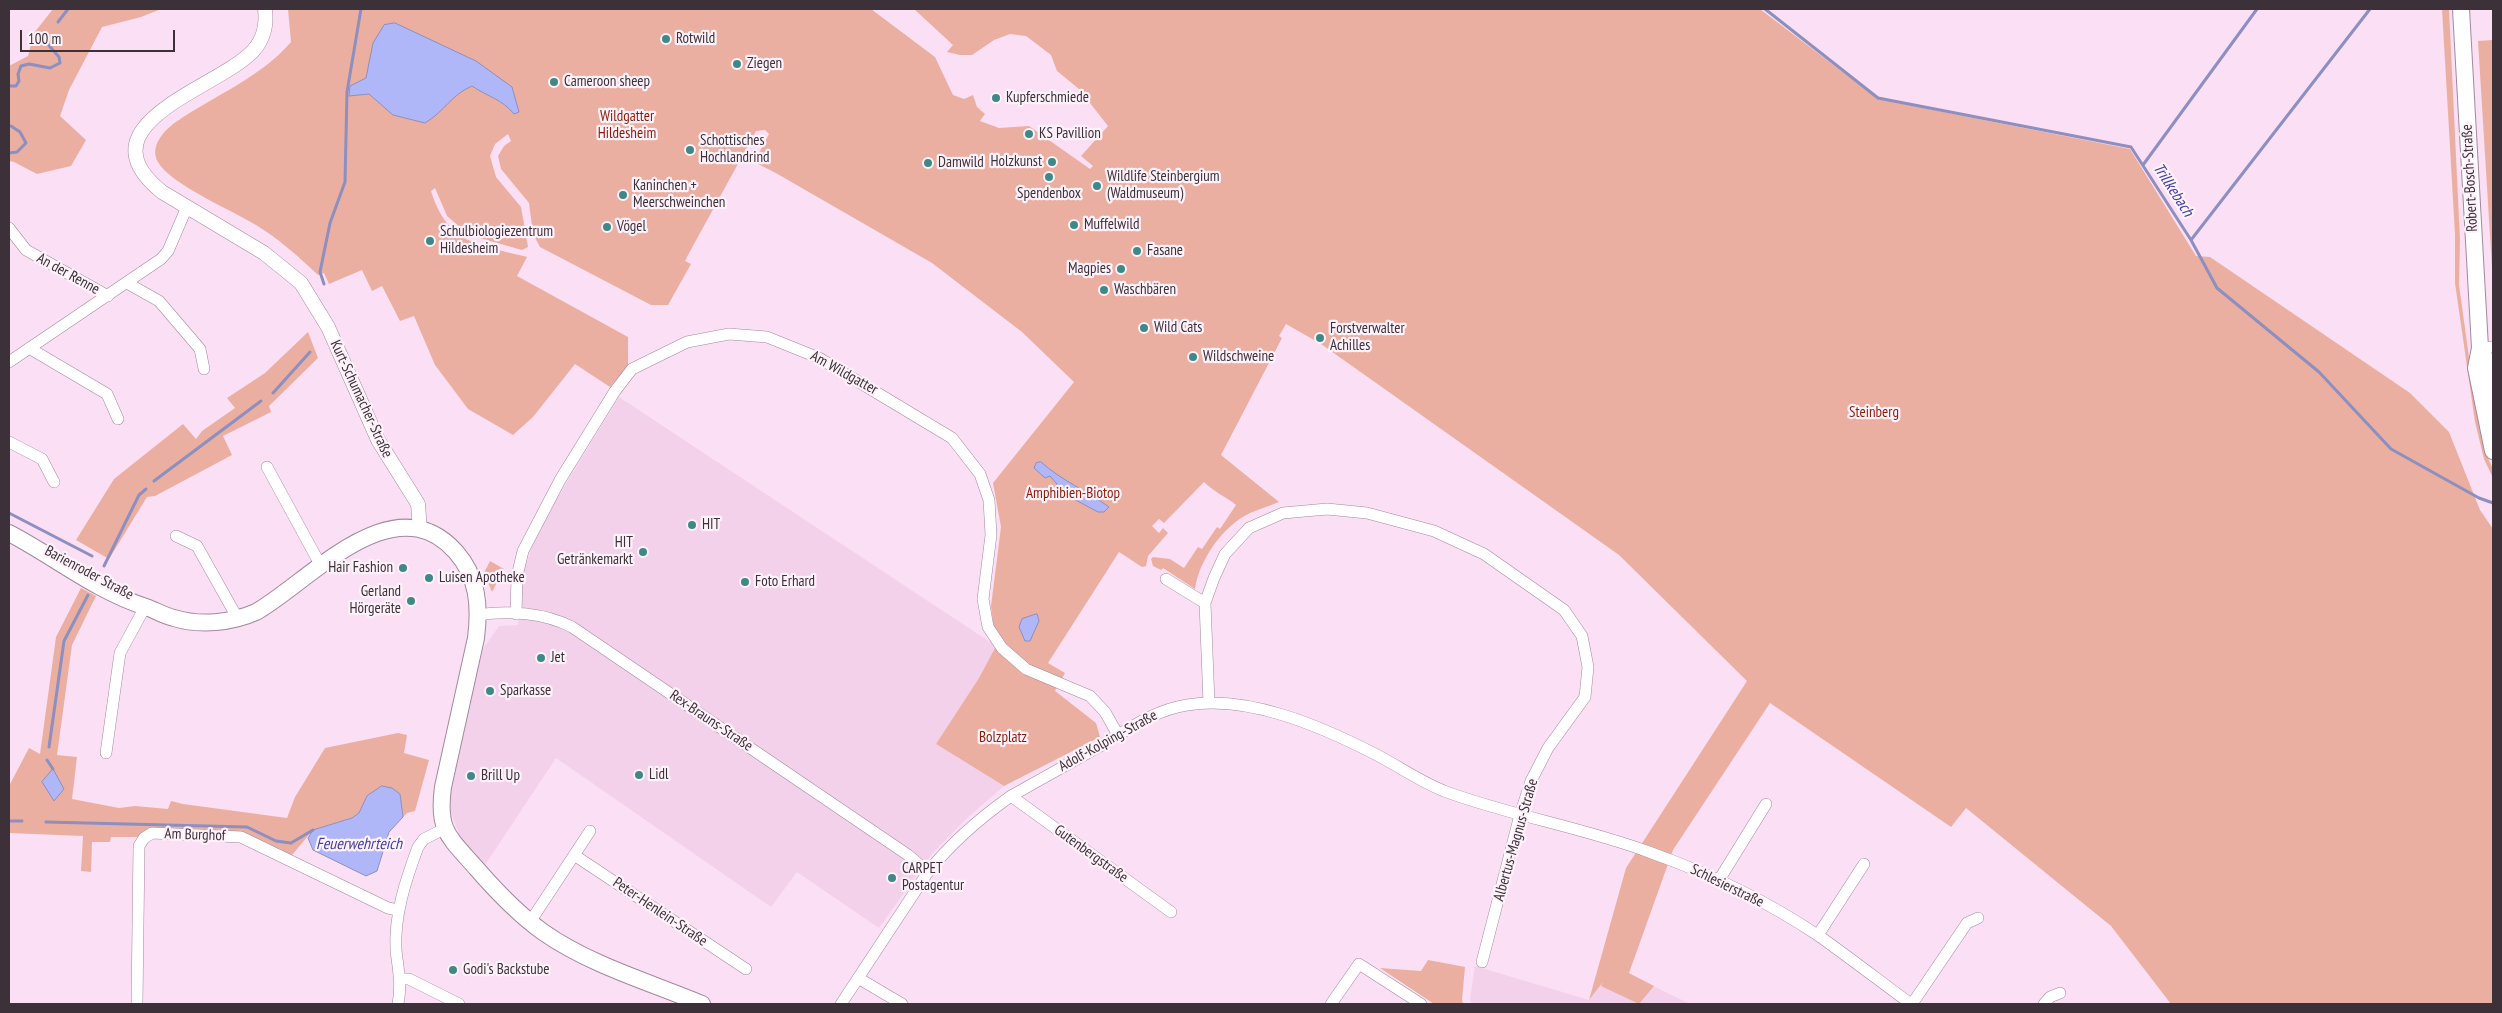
<!DOCTYPE html>
<meta charset="utf-8">
<style>
body{margin:0}
#map{position:relative;width:2502px;height:1013px;overflow:hidden;background:#fbdff4;font-family:"PT Sans Narrow",sans-serif}
canvas{display:block}
.frame{position:absolute;inset:0;border:10px solid #3c3139;pointer-events:none}
.scale{position:absolute;left:20px;top:30px;width:155px;height:22px;box-sizing:border-box;border:2px solid #3c3139;border-top:0;padding-left:6px;font-size:15px;line-height:18px;white-space:nowrap;color:#3c3139;-webkit-text-stroke:4px #fef2fa;paint-order:stroke}
</style>
<div id="map">
<canvas width="2502" height="1013"></canvas>
<div class="frame"></div>
<div class="scale">100 m</div>
</div>
<script>
const c = document.querySelector('canvas').getContext('2d');
c.lineJoin = 'round';
function fill(path, color) {
  c.fillStyle = color;
  c.fill(path, 'evenodd');
}
function stroke(path, color, width, dash) {
  c.strokeStyle = color;
  c.lineWidth = width;
  c.lineCap = dash ? 'butt' : 'round';
  c.setLineDash(dash || []);
  c.stroke(path);
}
function label(font, color, halo, rows, align = 'center') {
  c.font = font + ' "PT Sans Narrow",sans-serif';
  c.lineWidth = 4.5;
  c.setLineDash([]);
  c.textBaseline = 'middle';
  c.strokeStyle = halo;
  c.fillStyle = color;
  for (const [text, x, y, turn = 0] of rows) {
    c.save();
    c.translate(x, y);
    c.rotate((+turn || 0) * Math.PI / 180);
    c.textAlign = isNaN(turn) ? turn : align;
    if (halo) c.strokeText(text, 0, 0);
    c.fillText(text, 0, 0);
    c.restore();
  }
}
const built = new Path2D(`
 M619,397L996,646L979,678L936,744L1004,786L967,818L931,855L879,928L797,872L771,907L556,758L485,865L460,837L448,804L451,761L483,649L499,626L518,625L522,575L539,528Z
 M1475,966L1589,1000L1614,967L1690,1004H1472L1470,999Z`);
const green = new Path2D(`
 M53,9H161L141,17L102,27L69,90L60,116L86,140L71,166L37,174L14,162L9,161V66L28,56L34,33Z
 M288,9H871L935,57L953,95L964,99L973,95L977,107L985,114L980,121L999,128L1029,126L1090,169L1093,166L1081,156L1108,126L1079,89L1057,71L1051,55L1026,36L1010,34L994,40L972,55H960L947,52L953,45L914,9H1760L1878,99L2130,149L2196,256L2210,257L2410,393L2449,432L2480,510L2493,529V1004H2171L2111,926L1966,808L1951,827L1770,703L1673,850L1629,973L1623,970L1654,986L1639,1004L1601,986L1603,982L1589,1000L1626,868L1747,681L1619,555L1321,344L1286,324L1279,336L1282,338L1221,455L1279,502C1270,506 1259,509 1250,513C1223,526 1199,560 1195,589L1163,568L1161,570L1153,566L1151,559L1153,557L1170,559L1184,568L1198,547L1202,549L1217,527L1220,529L1236,505C1225,496 1214,492 1204,482L1164,523L1159,519L1152,526L1159,533L1163,528L1168,533L1148,556L1146,566L1142,567L1119,552L1048,663L1065,673L1055,691L1096,723L1100,737L1004,786L936,744L979,678L996,646L991,606L1001,527L993,483L1074,382L1022,332L932,263L774,172L754,162L769,134L765,130L756,131L688,255L685,261L691,264L668,305H651L540,247L533,234L529,203L501,169L498,156L504,146L511,141L508,134L495,144L490,156L496,177L521,207L528,247L522,250L469,235L447,216L435,188L431,191C448,245 478,244 527,257L517,276L628,337V366L610,387L575,364L533,417L513,435L468,409L435,365L414,316L400,321L382,286L372,291L362,270L329,284L324,273L318,275C298,256 279,239 256,225C233,211 170,184 158,162C149,147 164,130 176,122C215,95 260,78 291,42Z
 M2442,9H2449L2460,240L2459,285L2476,408L2488,458L2493,469V478L2484,459L2475,422L2455,283V234Z
 M2493,40V284L2478,41Z
 M308,332L318,358L269,406L271,412L223,436L232,455L155,496L147,497L109,559L76,540L114,479L183,424L196,439L202,431L235,408L227,398L265,373Z
 M490,561L504,569L492,592L484,573Z
 M81,588L96,596L72,645L57,755L77,757L72,799L119,808L135,806L168,809L171,801L183,804L287,818L295,797L325,748L398,733L407,735L404,753L429,760L415,811L407,813L403,817L400,794L367,796L360,813L352,818L313,830L292,855L241,837H111L110,842H92L91,872L81,871L83,836L9,833V786L29,748L40,754L56,637Z
 M1428,960L1465,967L1462,1000L1463,1004H1434L1380,968L1421,971Z`);
const water = new Path2D(`
 M395,23L476,61L512,87L519,112L514,114C502,99 488,97 472,86C451,95 445,111 425,123L393,115L369,94L349,96L350,86L366,78L373,43L384,25Z
 M1041,462C1062,481 1086,490 1109,507L1104,512H1098L1055,489L1057,484L1050,476L1045,478L1034,468L1036,463Z
 M1037,614L1039,621L1030,641H1025L1019,627L1022,619Z
 M53,769L64,789L54,801L42,782Z
 M382,786L392,788L400,794L403,817L389,832L377,871L366,876L313,850L308,838L313,830L352,818L359,813L367,796Z`);
const stream = new Path2D(`
 M1765,9L1878,98L2131,147L2191,240L2217,288L2319,372L2391,449L2479,498L2493,503
 M58,22L68,9
 M9,86H16L19,81L18,74L21,66L29,64L50,68L60,63L59,57L45,41L47,34
 M9,153L17,152L26,143L20,132L11,126
 M2143,165L2257,9
 M2191,240L2370,9
 M324,284L320,272L330,223L345,182L347,92L361,9
 M273,393L310,352
 M154,481L261,401
 M9,513L92,556
 M104,566L139,495L146,489
 M49,747L64,641L88,595
 M47,760L53,769
 M9,821H22
 M46,822L247,827L276,841L291,843L313,830`);
const minor = new Path2D(`
 M9,228L26,250L108,296
 M127,283L159,301L200,349L204,369
 M29,348L107,394L118,419
 M2480,348L2493,347
 M9,362L161,259L168,251L187,207
 M9,442L42,459L54,482
 M267,467L321,566
 M176,536L197,546L238,619
 M1166,579L1205,603
 M516,614L517,576L523,551L560,480L615,391L632,369L687,342L729,334L767,337L819,358L952,438L980,474L989,500L991,535L983,599L988,627L1002,648L1026,669L1090,696L1105,712L1118,735
 M478,615C508,610 545,613 572,627L908,855L928,872
 M1209,703L1205,603L1214,578L1225,554L1249,528L1283,513L1327,509L1367,513L1434,531L1484,554L1564,610L1582,636L1588,667L1585,697L1548,748L1531,781L1520,815L1482,962
 M106,753L120,653L145,607
 M1011,796L1171,912
 M574,855L746,969
 M1719,880L1766,804
 M530,922L590,831
 M1818,935L1864,864
 M858,978L902,1004
 M400,979H409L459,1004
 M137,1004L139,846L144,838L152,833L241,837L388,908L398,910
 M398,1004C402,985 398,969 396,950C394,915 406,879 418,847L424,839L444,829
 M841,1004L928,872C952,842 980,818 1011,796C1041,779 1072,762 1102,745C1130,728 1155,710 1187,705C1249,695 1320,726 1373,753C1397,765 1419,781 1444,791C1511,816 1582,827 1649,852C1708,873 1767,901 1819,936C1850,958 1881,982 1911,1004
 M1331,1004L1359,964L1421,1004
 M1912,1004L1967,923L1978,918
 M2044,1004L2050,997L2060,993`);
const tertiary = new Path2D(`
 M265,9C267,25 264,39 253,51C217,89 78,124 162,192L264,253L301,283L328,327L378,440L418,504L420,530`);
const secondary = new Path2D(`
 M2461,9L2480,348L2476,368L2493,451
 M2480,348L2489,366L2493,408
 M9,533C55,557 96,591 146,607C155,610 164,616 174,618C200,626 231,623 256,612C309,582 394,482 456,552C478,577 480,606 476,638L443,787C437,831 449,837 477,869C497,892 518,914 543,932C590,965 649,982 702,1004`);
const markers = [
 [666,39,5,"#408886"],
 [737,64,5,"#408886"],
 [554,82,5,"#408886"],
 [996,98,5,"#408886"],
 [1029,134,5,"#408886"],
 [690,150,5,"#408886"],
 [1052,162,5,"#408886"],
 [928,163,5,"#408886"],
 [1049,177,5,"#408886"],
 [1097,186,5,"#408886"],
 [623,195,5,"#408886"],
 [1074,225,5,"#408886"],
 [607,227,5,"#408886"],
 [430,241,5,"#408886"],
 [1137,251,5,"#408886"],
 [1121,269,5,"#408886"],
 [1104,290,5,"#408886"],
 [1144,328,5,"#408886"],
 [1320,338,5,"#408886"],
 [1193,357,5,"#408886"],
 [692,525,5,"#408886"],
 [643,552,5,"#408886"],
 [403,568,5,"#408886"],
 [429,578,5,"#408886"],
 [745,582,5,"#408886"],
 [411,601,5,"#408886"],
 [541,658,5,"#408886"],
 [490,691,5,"#408886"],
 [639,775,5,"#408886"],
 [471,776,5,"#408886"],
 [892,878,5,"#408886"],
 [453,970,5,"#408886"]
];
const poiNames = [
 ["Rotwild",676,39],
 ["Ziegen",747,64],
 ["Cameroon sheep",564,82],
 ["Kupferschmiede",1006,98],
 ["KS Pavillion",1039,134],
 ["Schottisches",700,141],
 ["Hochlandrind",700,158],
 ["Holzkunst",1042,162,"right"],
 ["Damwild",938,163],
 ["Wildlife Steinbergium",1107,177],
 ["(Waldmuseum)",1107,194],
 ["Kaninchen +",633,186],
 ["Meerschweinchen",633,203],
 ["Spendenbox",1049,194,"center"],
 ["Muffelwild",1084,225],
 ["Vögel",617,227],
 ["Schulbiologiezentrum",440,232],
 ["Hildesheim",440,249],
 ["Fasane",1147,251],
 ["Magpies",1111,269,"right"],
 ["Waschbären",1114,290],
 ["Wild Cats",1154,328],
 ["Forstverwalter",1330,329],
 ["Achilles",1330,346],
 ["Wildschweine",1203,357],
 ["HIT",702,525],
 ["HIT",633,543,"right"],
 ["Getränkemarkt",633,560,"right"],
 ["Hair Fashion",393,568,"right"],
 ["Luisen Apotheke",439,578],
 ["Foto Erhard",755,582],
 ["Gerland",401,592,"right"],
 ["Hörgeräte",401,609,"right"],
 ["Jet",551,658],
 ["Sparkasse",500,691],
 ["Lidl",649,775],
 ["Brill Up",481,776],
 ["CARPET",902,869],
 ["Postagentur",902,886],
 ["Godi's Backstube",463,970]
];
const parkNames = [
 ["Wildgatter",627,117],
 ["Hildesheim",627,134],
 ["Steinberg",1874,413],
 ["Amphibien-Biotop",1073,494],
 ["Bolzplatz",1003,738]
];
const streetNames = [
 ["Robert-Bosch-Straße",2470,178,-93],
 ["An der Renne",68,274,29],
 ["Am Wildgatter",844,373,29],
 ["Kurt-Schumacher-Straße",361,399,65],
 ["Barienroder Straße",89,573,28],
 ["Rex-Brauns-Straße",711,721,34],
 ["Adolf-Kolping-Straße",1108,741,-29],
 ["Am Burghof",195,835,2],
 ["Albertus-Magnus-Straße",1516,840,-74],
 ["Gutenbergstraße",1091,854,36],
 ["Schlesierstraße",1727,886,26],
 ["Peter-Henlein-Straße",660,912,34]
];
const waterNames = [
 ["Trillkebach",2173,190,57],
 ["Feuerwehrteich",359,844]
];
fill(built, '#f4d1ea');
fill(green, '#ebafa2');
fill(water, '#afb7f9');
stroke(water, '#8c8fbf', 1);
stroke(stream, '#8c8fbf', 3);
stroke(minor, '#a3899c', 12);
stroke(tertiary, '#a3899c', 15);
stroke(secondary, '#a3899c', 18);
stroke(minor, '#fff', 11);
stroke(tertiary, '#fff', 14);
stroke(secondary, '#fff', 16);
for (const [x, y, r, color] of markers) {
  const dot = new Path2D();
  dot.arc(x, y, r, 0, 2 * Math.PI);
  c.fillStyle = color;
  c.fill(dot);
  stroke(dot, '#fef2fa', 2);
}
label('15px', '#3c3139', '#fef2fa', poiNames, 'left');
label('15px', '#8a1c07', '#fef2fa', parkNames);
label('15px', '#3c3139', '#fef2fa', streetNames);
label('italic 16px', '#42419e', '#fef2fa', waterNames);
</script>
